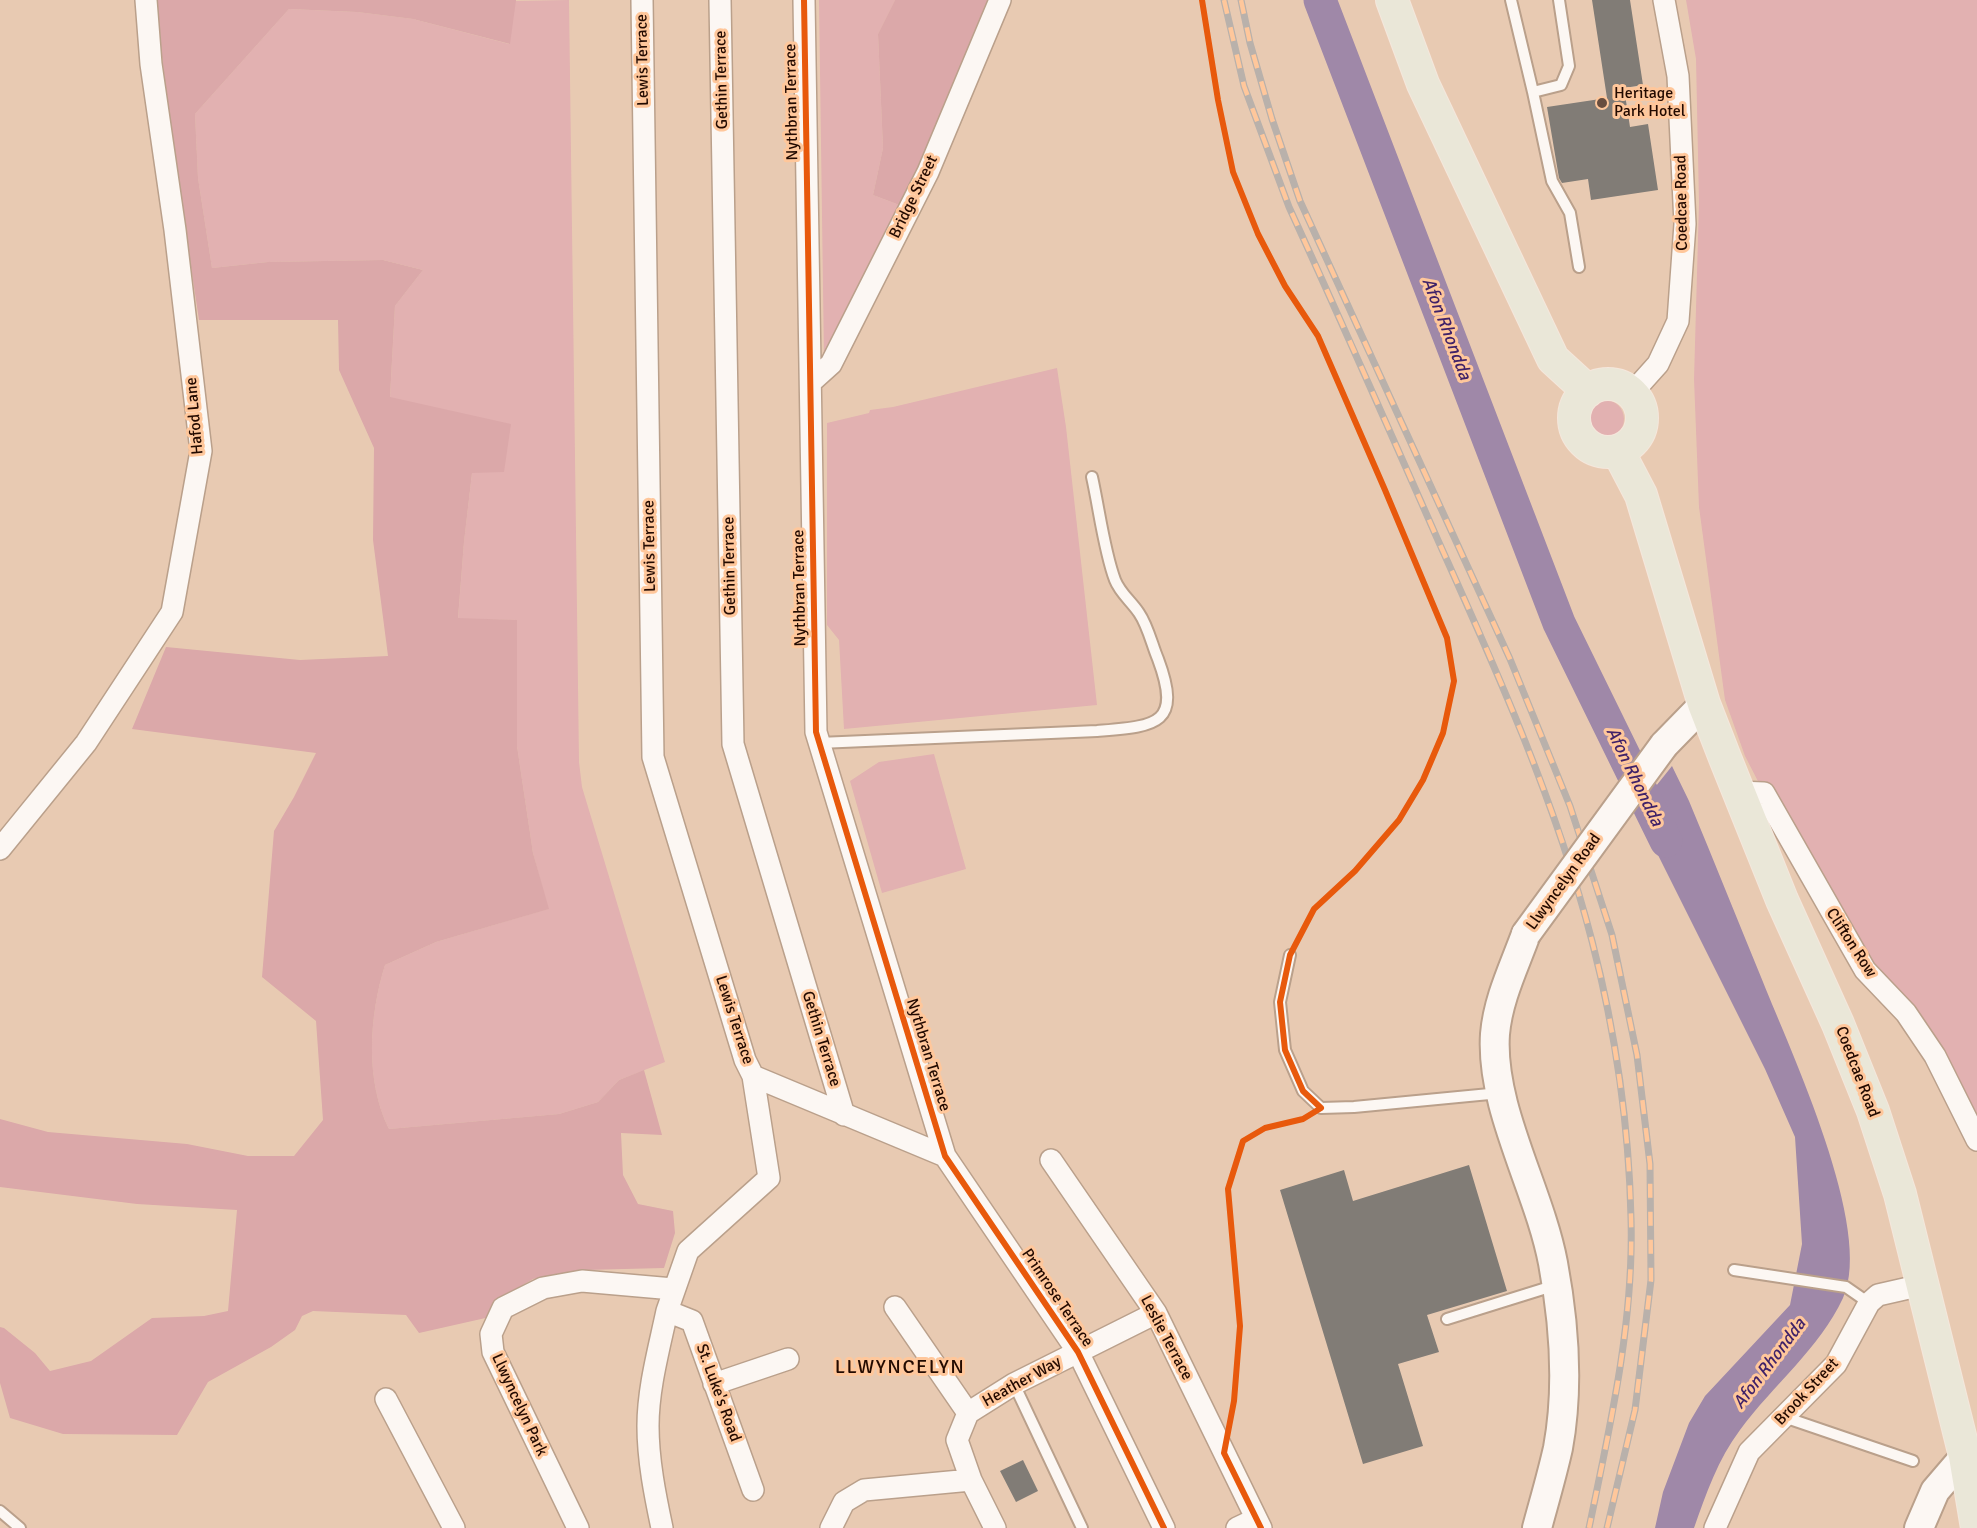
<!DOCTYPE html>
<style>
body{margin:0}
canvas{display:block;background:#e8cab2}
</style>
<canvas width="1977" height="1528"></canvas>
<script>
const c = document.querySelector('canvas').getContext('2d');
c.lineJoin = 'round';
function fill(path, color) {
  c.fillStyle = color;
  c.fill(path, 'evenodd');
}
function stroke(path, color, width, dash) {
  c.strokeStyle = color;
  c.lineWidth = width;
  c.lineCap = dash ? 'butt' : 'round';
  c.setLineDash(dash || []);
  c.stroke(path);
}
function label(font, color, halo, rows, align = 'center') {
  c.font = font + ' Signika,sans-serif';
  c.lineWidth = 6;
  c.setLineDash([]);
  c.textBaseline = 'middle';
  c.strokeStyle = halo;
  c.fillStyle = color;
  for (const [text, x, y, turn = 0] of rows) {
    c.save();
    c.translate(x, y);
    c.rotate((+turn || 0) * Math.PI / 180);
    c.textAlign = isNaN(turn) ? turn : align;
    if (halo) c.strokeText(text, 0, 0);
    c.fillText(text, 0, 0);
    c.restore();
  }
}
const green = new Path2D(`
 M569,0L579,762L582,787L665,1062L619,1080L598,1102L559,1114L389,1129C365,1081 369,1016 385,965L436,942L548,909L533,853L517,746V620L458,619L464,542L472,473L390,398L395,306L423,270L383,260L268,262L212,268L198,178L195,114L289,9L357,12L413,19L509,44L514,1Z
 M819,0H895L878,34L883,148L873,195L902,206L824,359Z
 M1686,0H1977V1140L1935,1056L1865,970L1764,793L1745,756L1725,700L1699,507L1694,379L1699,203L1696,59Z
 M1057,368L1066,427L1097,705L844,729L839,640L827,625V423L869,413L870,410L893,407Z
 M1586 419a19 19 0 1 1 38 0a19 19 0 1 1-38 0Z
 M934,754L966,869L882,893L850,781L879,762Z`);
const forest = new Path2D(`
 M155,0H516L510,44L413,19L357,12L289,9L195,114L198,178L212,268L268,262L383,260L423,270L395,306L390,397L511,424L504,472L472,473L464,542L458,618L517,620V746L533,853L549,909L436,942L385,965C369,1016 365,1081 389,1129L559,1114L598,1102L619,1080L644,1070L662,1135L621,1133L623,1175L638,1204L673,1211L675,1233L664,1268L585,1270L533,1279L494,1302L490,1317L419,1333L406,1315L313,1311L302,1316L295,1330L271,1347L208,1382L177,1435L63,1434L10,1418L0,1383V1327L4,1328L35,1353L50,1371L91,1361L152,1318L204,1316L228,1311L237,1210L137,1204L0,1187V1119L48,1132L187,1144L248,1156H294L323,1120L316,1021L262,977L274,831L294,797L316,753L132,729L166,647L300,660L388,656L373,540L374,448L339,370L338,320H199L175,161Z
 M895,0H989L975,40L902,206L873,195L883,148L878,34Z`);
const water = new Path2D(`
 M1672,766L1689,801C1714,861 1738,921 1763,982C1790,1050 1875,1230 1843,1298C1819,1349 1774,1384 1740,1430C1718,1459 1706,1494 1694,1528H1655L1663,1492L1689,1423L1705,1396L1790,1305L1802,1244L1795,1137L1765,1069L1636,811Z`);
const river = new Path2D(`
 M1320,0L1559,623L1666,841`);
const building = new Path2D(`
 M1592,0H1630L1643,85L1624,88L1630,127L1648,124L1658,190L1591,200L1588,179L1562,183L1559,178L1547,107L1607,98Z
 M1469,1165L1507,1291L1427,1315L1439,1352L1398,1364L1423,1446L1363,1464L1280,1190L1344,1170L1353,1201Z
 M1023,1460L1038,1491L1016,1502L1000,1471Z`);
const service = new Path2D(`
 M1511,0L1533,92L1561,85L1569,66L1559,0
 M1533,92L1552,181L1570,213L1579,267
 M819,743L1097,731C1155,726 1183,726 1158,659C1152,645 1148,626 1139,613C1131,601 1120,593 1115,580C1104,551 1099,508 1092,477
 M1290,955L1280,1002L1285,1050L1303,1091L1321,1108L1354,1107L1500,1093
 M1734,1270L1846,1287L1869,1303
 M1447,1319L1556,1285
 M1014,1384L1082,1528
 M1784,1417L1913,1461
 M0,1511L20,1528`);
const minor = new Path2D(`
 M642,0L653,757L745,1060L753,1076L769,1178L688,1251L667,1311L692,1321L753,1490
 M720,0L733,744L844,1115
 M804,0L816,732L945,1156L1078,1352L1164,1528
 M811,382L831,364L928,172L1000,0
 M1632,393L1658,364L1678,321L1685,224L1678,76L1664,0
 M1738,792L1764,793L1865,970L1906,1013L1935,1056L1977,1140
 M0,849L86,743L172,612L201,451L175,230L151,64L146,0
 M753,1076L945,1156
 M1051,1160L1156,1313L1261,1528
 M895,1307L968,1413
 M714,1384L788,1359
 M386,1399L454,1528
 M578,1528L493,1352L491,1334L503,1308L543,1288L582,1281L673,1289
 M662,1528C655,1495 648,1460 648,1426C648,1388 659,1349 667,1311
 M831,1528L844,1502L864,1490L971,1480
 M995,1528L971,1480L957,1440L968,1413L1014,1384L1156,1313
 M1237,1528L1256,1519
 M1715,1528L1749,1452L1836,1364L1869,1303L1878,1295L1922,1285`);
const secondary = new Path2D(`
 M1664,745L1704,704
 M1526,934C1514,967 1498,999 1495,1034C1490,1108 1539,1189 1553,1263C1564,1322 1569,1388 1558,1448C1552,1475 1544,1502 1537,1528
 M1919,1528L1935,1491L1965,1456`);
const primary = new Path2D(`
 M1392,0L1423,84L1553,359L1588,391
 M1574 418a34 34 0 1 1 68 0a34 34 0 1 1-68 0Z
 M1618,451L1641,495L1704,704L1725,758L1782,900L1838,1024L1873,1111L1900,1194L1965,1456L1977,1528`);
const rail = new Path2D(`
 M1224,0L1244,86L1289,207C1339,316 1388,427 1437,538C1496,669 1556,802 1592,941C1615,1030 1629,1126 1631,1218C1634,1323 1610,1426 1589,1528
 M1241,0L1250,43L1272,119L1300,201L1510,659L1570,806L1612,935L1637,1055L1650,1164L1651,1280L1635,1410L1607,1528`);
const secondaryBridge = new Path2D(`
 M1526,934L1664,745`);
const cycleway = new Path2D(`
 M804,0L816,732L945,1156L1078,1352L1164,1528
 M1202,0L1218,100L1233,172L1258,234L1285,286L1318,336L1385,490L1447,638L1454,681L1443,733L1423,780L1399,820L1355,871L1314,909L1290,955L1280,1002L1285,1050L1303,1091L1321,1108L1303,1119L1265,1128L1243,1141L1228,1189L1240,1326L1234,1401L1224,1453L1261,1528`);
const markers = [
 [1602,103,6,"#684d3e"]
];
const streetNames = [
 ["Lewis Terrace",643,60,-91],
 ["Gethin Terrace",722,80,-91],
 ["Nythbran Terrace",792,102,-91],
 ["Bridge Street",914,197,-64],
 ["Coedcae Road",1682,203,-91],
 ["Hafod Lane",195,416,-95],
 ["Lewis Terrace",650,546,-91],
 ["Gethin Terrace",730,566,-91],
 ["Nythbran Terrace",800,588,-91],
 ["Llwyncelyn Road",1564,882,-54],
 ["Clifton Row",1851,943,57],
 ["Lewis Terrace",734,1020,72],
 ["Gethin Terrace",821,1039,73],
 ["Nythbran Terrace",928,1055,73],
 ["Coedcae Road",1857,1072,69],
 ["Primrose Terrace",1057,1298,56],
 ["Leslie Terrace",1166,1338,62],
 ["Heather Way",1022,1382,-29],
 ["Brook Street",1807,1392,-47],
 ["St. Luke's Road",718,1393,70],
 ["Llwyncelyn Park",519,1405,65]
];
const poiNames = [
 ["Heritage",1614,94],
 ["Park Hotel",1614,112]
];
const waterNames = [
 ["Afon Rhondda",1446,329,69],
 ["Afon Rhondda",1634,777,64],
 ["Afon Rhondda",1770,1364,-53]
];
const quarterNames = [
 ["LLWYNCELYN",900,1368]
];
fill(green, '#e2b1b1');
fill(forest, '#dba8a9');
fill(water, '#9f88a8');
stroke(river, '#9f88a8', 33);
fill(building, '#817c76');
stroke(service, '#baa08b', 14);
stroke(minor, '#baa08b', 24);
stroke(secondary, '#baa08b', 32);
stroke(primary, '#f5e7dc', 34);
stroke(service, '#fcf7f3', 10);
stroke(minor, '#fcf7f3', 21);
stroke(secondary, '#fcf7f3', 28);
stroke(primary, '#eae7d8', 32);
stroke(rail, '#b9b1ab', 7);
stroke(rail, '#ffc79b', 4.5, [14]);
stroke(secondaryBridge, '#baa08b', 32, []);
stroke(secondaryBridge, '#fcf7f3', 28);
stroke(cycleway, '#e8590c', 6);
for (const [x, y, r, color] of markers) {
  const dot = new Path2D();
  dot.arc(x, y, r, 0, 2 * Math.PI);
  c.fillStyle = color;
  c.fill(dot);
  stroke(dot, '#ffc79b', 2);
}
label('16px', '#230a00', '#ffc79b', streetNames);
label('16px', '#230a00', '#ffc79b', poiNames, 'left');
label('italic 18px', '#402268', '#ffc79b', waterNames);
c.letterSpacing = '1.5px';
label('20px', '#230a00', '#ffc79b', quarterNames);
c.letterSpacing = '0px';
</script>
